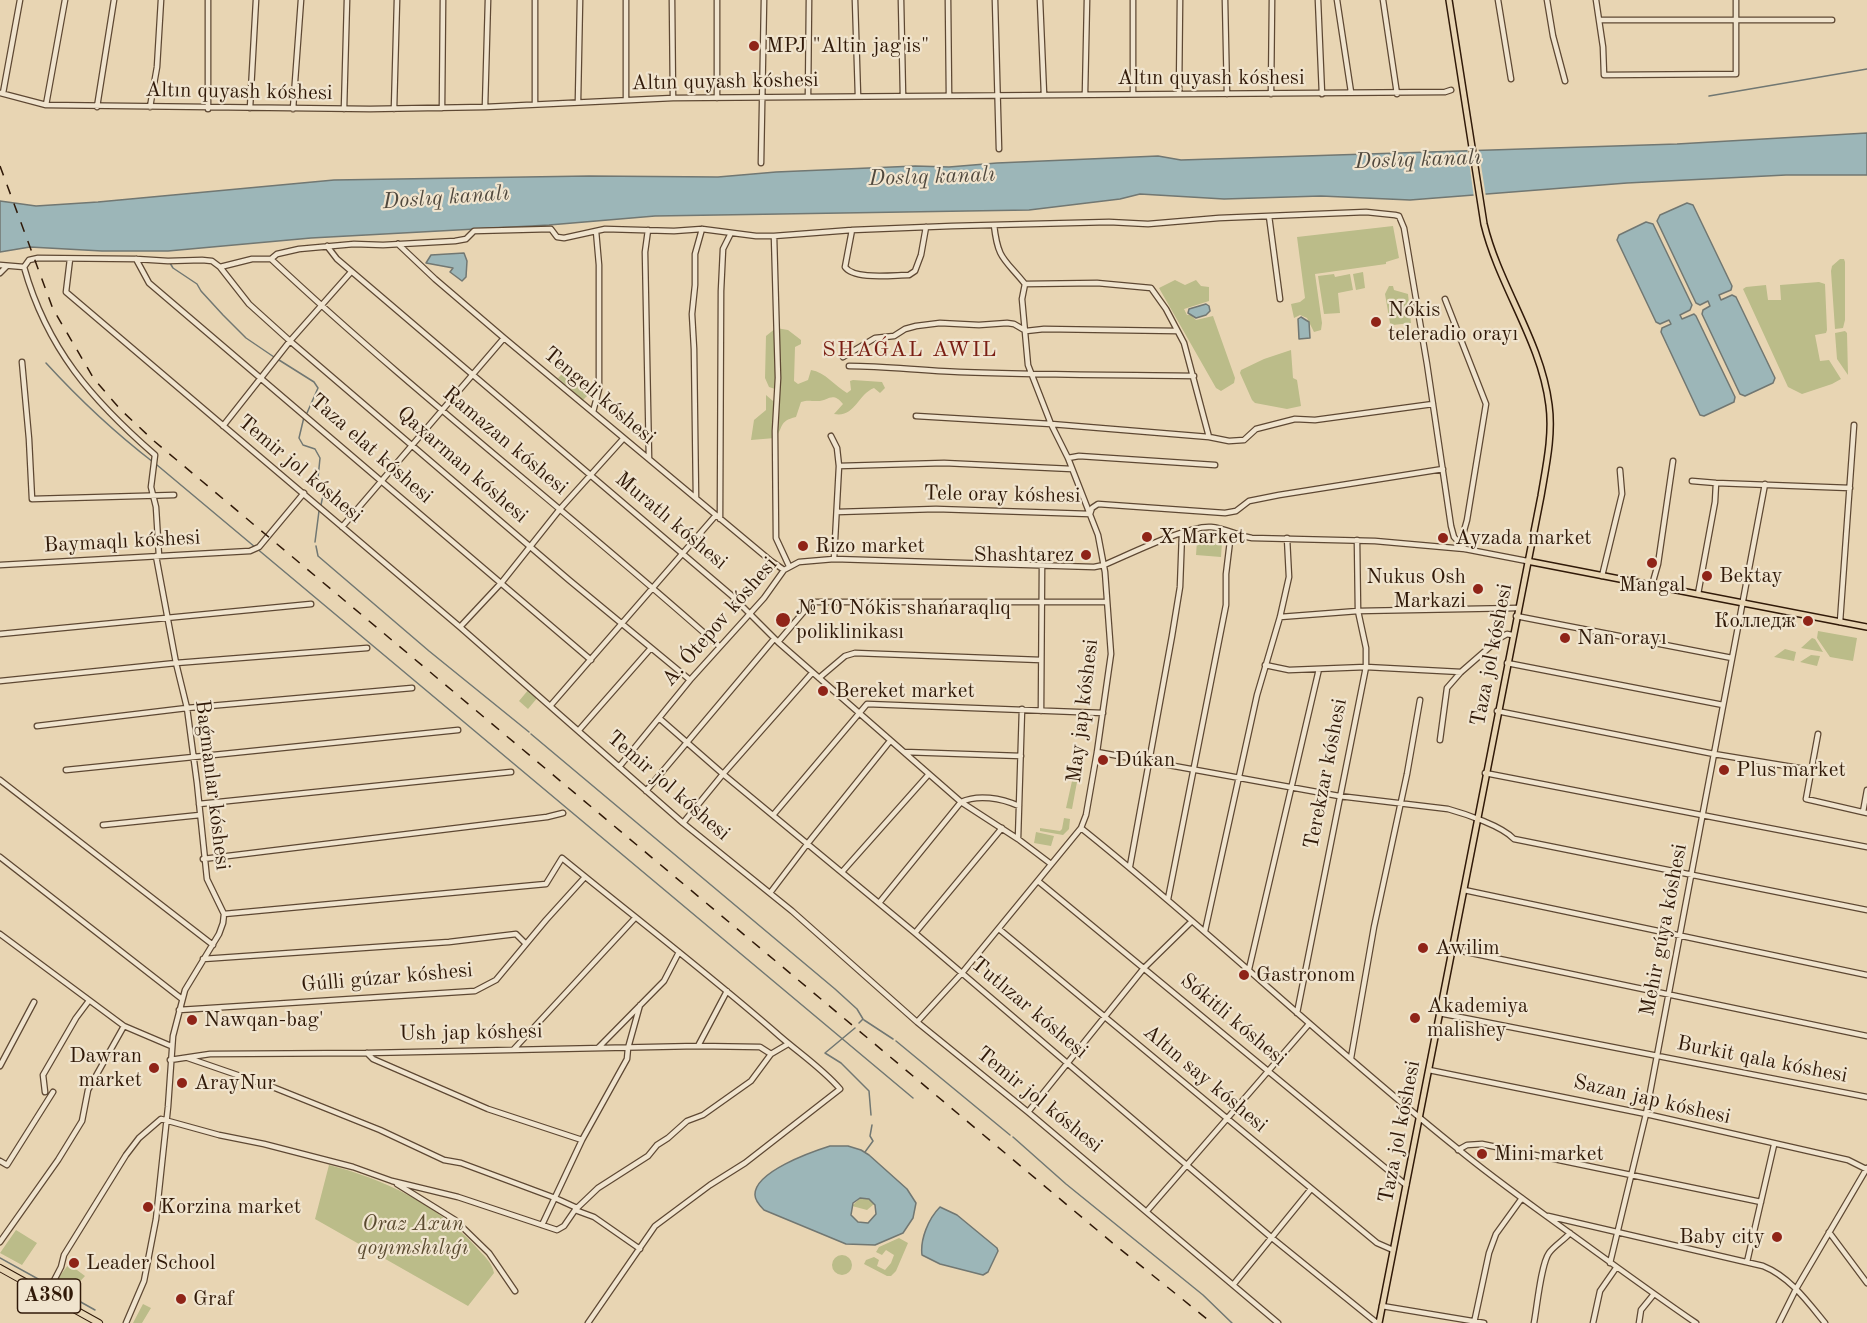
<!DOCTYPE html>
<meta charset="utf-8">
<style>
body{margin:0}
canvas{display:block;background:#e8d5b3}
</style>
<canvas width="1867" height="1323"></canvas>
<script>
const c = document.querySelector('canvas').getContext('2d');
c.lineJoin = 'round';
function fill(path, color) {
  c.fillStyle = color;
  c.fill(path, 'evenodd');
}
function stroke(path, color, width, dash) {
  c.strokeStyle = color;
  c.lineWidth = width;
  c.lineCap = dash ? 'butt' : 'round';
  c.setLineDash(dash || []);
  c.stroke(path);
}
function label(font, color, halo, rows, align = 'center') {
  c.font = font + ' "Old Standard TT",serif';
  c.lineWidth = 4.5;
  c.setLineDash([]);
  c.textBaseline = 'middle';
  c.strokeStyle = halo;
  c.fillStyle = color;
  for (const [text, x, y, turn = 0] of rows) {
    c.save();
    c.translate(x, y);
    c.rotate((+turn || 0) * Math.PI / 180);
    c.textAlign = isNaN(turn) ? turn : align;
    if (halo) c.strokeText(text, 0, 0);
    c.fillText(text, 0, 0);
    c.restore();
  }
}
const green = new Path2D(`
 M1393,226L1399,258L1386,262V264L1315,274L1322,323L1321,330L1314,332L1307,318L1300,315L1294,318L1291,304L1300,302L1305,298L1297,237Z
 M1840,259H1844L1845,262V320L1843,328L1835,329L1831,271L1832,266Z
 M1363,272L1365,288L1356,290L1353,274Z
 M1334,274L1335,277L1350,274L1353,290L1338,293L1340,313L1324,314L1318,276Z
 M1175,280L1185,285L1196,280L1201,286L1209,287V301L1184,309L1187,315H1191L1196,320L1213,316L1235,378L1234,383L1221,391L1216,388L1159,288Z
 M1819,282L1825,284L1827,330L1826,333L1815,335L1820,361L1829,360L1841,379L1832,384L1802,394L1788,387L1743,289L1746,287L1766,285L1768,300H1781L1780,285Z
 M1389,286H1393L1394,290L1408,294L1411,323L1393,325L1390,323L1385,294Z
 M776,328L788,330L801,340V344L795,347L794,381L798,384L808,380L811,370C825,372 835,386 847,393L851,390L850,381L853,380L882,382L885,388L880,393L874,388C857,395 855,418 834,414L843,404C832,390 828,402 816,401C810,401 807,400 801,402L796,417C778,421 784,428 775,438L751,440L754,420L766,410V395L773,401L778,395L775,389L769,387L765,378L766,336Z
 M1845,331L1847,333L1848,375L1837,359L1835,333Z
 M1291,350L1293,378L1297,380L1301,406L1287,409L1255,403L1252,400L1240,373L1241,370L1264,359Z
 M563,373L588,395L583,400L558,378Z
 M1197,541L1222,542L1221,557L1196,555Z
 M1818,631L1857,638L1853,661L1830,657L1817,638Z
 M1812,638L1815,639L1823,652L1801,648Z
 M1785,649L1796,652L1794,661L1774,657Z
 M1811,655L1820,656L1817,666L1800,662Z
 M529,689L538,697L528,709L519,701Z
 M1072,781L1077,782L1072,809L1066,808Z
 M1064,818L1070,819L1069,829L1063,835L1040,831V828L1060,831L1062,829Z
 M1036,832L1054,836L1051,846L1034,843Z
 M329,1165C384,1179 438,1205 476,1247C483,1255 492,1262 494,1273L468,1306L315,1219Z
 M860,1198L869,1199L874,1204L867,1210L852,1206Z
 M16,1230L37,1243L22,1265L0,1253Z
 M899,1238L908,1243L896,1271L891,1276H887L864,1264L866,1260L874,1257L879,1260L877,1266L885,1270L891,1263L894,1255L886,1250L882,1255L876,1252L879,1247Z
 M832 1265a10 10 0 1 1 20 0a10 10 0 1 1-20 0Z
 M69,1264L85,1276L71,1291L55,1282Z
 M143,1304L151,1308L142,1323H133Z`);
const water = new Path2D(`
 M1867,133V175H1786L1627,183L1410,200L1321,196L1224,199L1140,194L1120,199L1029,210L655,216L549,225L311,238L168,251H102L30,247L0,252V201L36,206L98,202L334,180L589,176L718,177L776,172L915,166L949,167L997,163L1158,156L1181,160L1677,144Z
 M1687,203L1693,205L1732,286L1731,290L1719,295L1721,300L1732,295L1736,297L1775,378L1773,383L1745,396L1740,394L1702,314L1703,310L1710,306L1708,301L1700,305L1696,303L1657,221L1660,215Z
 M1646,222L1653,224L1692,305L1690,310L1680,315L1682,319L1694,314L1696,316L1735,397L1734,402L1704,416L1700,415L1661,332L1662,328L1671,324L1669,320L1660,324L1656,322L1617,240L1619,235Z
 M464,253L467,261L466,277L462,281L450,272L453,268L426,263L431,255Z
 M1206,304L1209,306L1210,311L1206,315L1196,318L1188,313L1189,309Z
 M1301,317L1309,322L1310,338L1299,339L1298,319Z
 M830,1146H848L861,1150L869,1155L907,1189L916,1203L913,1218L903,1233L875,1245L846,1244L764,1210C760,1206 755,1201 755,1195C754,1172 811,1152 830,1146ZM860,1198L869,1199L875,1205L876,1214L868,1223L858,1222L851,1215L853,1203Z
 M940,1207L957,1215L997,1248L998,1251L988,1272L983,1275L940,1264L922,1255C920,1240 928,1219 940,1207Z`);
const pier = new Path2D(`
 M1478,146L1486,197L1474,198L1467,147Z`);
const stream = new Path2D(`
 M1709,96L1867,69
 M170,263L173,268L197,284L201,291L223,315L246,338L274,357
 M279,360L314,382L318,388L307,413
 M46,363C79,399 114,432 153,462
 M304,417L299,438L303,445L315,449L320,458L318,478L323,495L321,505
 M157,465L913,1098
 M315,542L319,511
 M316,546L318,556L429,651L529,732
 M531,734L835,989L857,1009L863,1019L859,1023
 M864,1020L893,1039
 M855,1028L825,1053L841,1063L869,1091L871,1115
 M896,1041L1010,1135
 M1013,1137L1066,1184L1203,1295L1232,1323
 M865,1152L873,1141L870,1136L872,1125
 M0,1258L49,1285
 M54,1287L95,1310`);
const minor = new Path2D(`
 M672,0L673,98
 M855,0L858,96
 M901,0L903,96
 M948,0L949,95
 M995,0L999,149
 M1040,0L1044,94
 M1133,0V94
 M1225,0L1227,94
 M1318,0L1322,94
 M1337,0L1351,92
 M1383,0L1397,94
 M1498,0L1511,79
 M1547,0L1553,36L1565,81
 M1596,0L1603,47L1604,75L1736,74V0
 M1599,20H1832
 M0,93L46,105L370,109L485,107L673,98L1445,92L1451,90
 M3,93L20,0
 M1179,93L1180,0
 M1085,94L1087,0
 M1271,94L1272,0
 M808,97L809,0
 M717,98V0
 M626,99V0
 M578,101L580,0
 M535,103V0
 M46,105L65,0
 M97,107L114,0
 M150,107L157,67L161,0
 M485,107L488,0
 M250,108L256,0
 M442,108L443,0
 M208,109V0
 M293,109L301,0
 M344,109L347,0
 M394,109L397,0
 M761,163L764,0
 M1269,216L1280,299
 M648,230L645,252L649,459
 M852,230L845,267C854,280 893,275 909,275L915,271L921,255L926,227
 M774,236L778,378L775,431L776,538L789,566
 M398,244L435,279L504,338L771,561L784,570
 M327,246L337,259L731,595L778,642L961,802L1018,839L1051,864
 M70,259L66,292L460,627L683,823L792,911L917,1022L1028,1112L1278,1323
 M136,259L149,283L591,660
 M271,259C415,394 572,515 719,646
 M0,265L24,267
 M24,267L29,260L38,258L136,259L168,261L202,260L212,261L220,267L252,259H271L277,254L299,249L354,244L383,245L455,241L466,239L474,231L551,229L557,237L564,238L605,229L674,231L702,229L756,236H774L852,230L952,226L1109,222L1148,224L1219,218L1366,212L1395,215L1399,216L1404,228L1427,364L1451,526L1454,537L1465,549
 M24,267C47,349 92,400 155,455L151,487L156,507L159,556
 M220,267L249,304L290,341L569,580L690,680
 M0,273L7,266
 M1025,284L1097,283L1151,288L1166,309L1184,343L1209,437
 M1445,299L1486,404L1467,520L1460,545
 M843,357L875,338L894,336L905,329L916,326L940,323L979,325L1007,323L1014,324L1026,331L1044,329L1177,331
 M22,362L29,439L32,499L174,495
 M849,366C886,366 922,371 959,372C1038,375 1116,375 1194,376
 M593,412L599,389V265L596,231
 M916,416L1051,424L1209,437L1229,441L1244,440L1256,429L1295,419L1315,420L1433,404
 M223,426L290,341L351,272
 M831,436L837,448L839,466L834,559
 M1068,458L1079,456L1215,465
 M839,466L944,463L1072,469
 M1692,481L1716,483L1850,488
 M696,498L694,349L692,314L695,285V254L702,229
 M837,512L936,509L1090,514L1092,508L1098,504L1225,513L1236,511L1249,501L1279,495L1443,469
 M720,519L721,291L723,249L731,233
 M342,527L504,338
 M0,565L250,551L259,547L304,493
 M1602,576L1622,494L1620,470
 M1652,585L1658,564L1673,461
 M1698,594L1715,502L1716,483
 M1516,616L1732,658
 M1280,617L1358,611L1518,608
 M1840,622L1854,425
 M460,627L502,582L560,509L623,439
 M0,634L311,604
 M778,642L812,602H1107
 M1507,663L1723,705
 M1265,665L1289,670L1366,667L1461,672
 M819,678L845,656L855,653L1041,660
 M0,681L176,663L367,648
 M551,705L716,515
 M1041,711L1042,566
 M1497,711L1714,754L1811,770
 M659,718L723,774L915,933L1272,1238L1377,1323
 M37,726L187,708L412,688
 M579,730L651,648
 M1818,734L1806,799L1867,813
 M1440,740L1447,688L1461,672L1500,638L1507,634L1512,635
 M904,752L1021,756
 M1097,752L1339,796L1448,809C1466,814 1502,826 1514,839L1867,910
 M619,767L690,680L764,598L784,570L799,562L834,559L1094,567L1104,565C1128,555 1188,525 1211,527C1225,528 1238,536 1252,538L1375,541L1465,549L1527,561
 M66,770L458,730
 M1485,773L1867,847
 M0,780L213,945
 M646,791L774,639
 M199,804L511,772
 M1863,812L1867,790
 M774,814L867,704L1103,713
 M683,823L723,774L812,673
 M103,825L200,815
 M1081,828C1210,931 1329,1046 1458,1149C1493,1178 1530,1204 1567,1231C1610,1262 1652,1293 1696,1323
 M1018,839L1022,709
 M0,857L182,999
 M203,859L547,817L563,813
 M1130,866L1172,636L1180,587L1182,533
 M842,872L929,774
 M1038,881L1406,1185
 M1464,890L1867,975
 M770,893L808,843L890,741
 M1168,899L1226,605V574L1231,533
 M879,903L961,802C978,794 1001,798 1019,806
 M224,914L546,884L562,858C633,916 706,972 775,1032C796,1051 821,1067 840,1089L745,1163L710,1185L655,1226L588,1323
 M999,929L1377,1243L1393,1250
 M1205,931L1257,695L1280,617L1289,577L1287,538
 M915,933L1002,828
 M0,934L124,1026L171,1046
 M1452,949L1867,1036
 M203,959L449,942L516,934L526,944
 M1249,969L1319,669
 M179,1010L475,991L496,980L546,920L585,877
 M1297,1013L1366,667V648L1358,611L1357,540
 M1439,1013L1867,1097
 M917,1022L962,973L1081,828L1086,815L1097,752L1111,654L1105,572L1098,535L1068,458L1051,424L1028,365L1022,299L1025,284C1004,258 998,260 994,225
 M698,1046L727,991
 M599,1047L664,981L679,952
 M514,1049L635,918
 M367,1053L373,1059L488,1109L582,1140
 M188,1058L275,1088L380,1130L444,1160L461,1163L555,1198L577,1208
 M1351,1058L1374,927L1407,774L1420,700
 M170,1060L210,1054L367,1053L698,1046L760,1047L771,1054
 M0,1066L34,1002
 M1429,1070L1646,1114L1848,1160L1866,1169
 M45,1092L43,1075L76,1018L88,1002
 M1028,1112L1144,968L1192,921
 M1458,1150L1467,1145L1482,1144L1761,1202
 M0,1161L7,1165L53,1092
 M397,1184L455,1220L489,1253L515,1291
 M575,1210L594,1217L640,1249
 M1147,1211L1309,1024
 M1548,1216L1763,1266C1790,1277 1807,1301 1825,1323
 M542,1225L582,1140L627,1059L628,1048L640,1005
 M1829,1232L1867,1283
 M0,1242L58,1160L82,1121L88,1090L124,1026
 M1747,1262L1774,1145
 M1610,1263L1646,1114L1765,484
 M1233,1285L1311,1189
 M47,1294L61,1267L64,1255L126,1155L139,1138L161,1119L219,1135L264,1144L353,1167L392,1181L458,1197L557,1230L564,1226L575,1210L598,1188L648,1156L657,1145L668,1138L687,1121L703,1115L751,1081L771,1054L788,1044
 M1382,1306L1484,1323
 M126,1323L144,1281L156,1219L168,1107L173,1036L185,990L219,934L223,923L224,914L207,879L197,783L187,708L176,663L156,556
 M1474,1323L1489,1253L1496,1234L1522,1198
 M1534,1323C1537,1307 1541,1264 1549,1253C1554,1246 1564,1240 1570,1233
 M1593,1323L1600,1291L1616,1268
 M1639,1323L1641,1310L1654,1294
 M1779,1323L1796,1289L1867,1168`);
const major = new Path2D(`
 M1527,561L1867,627
 M1379,1323L1541,496C1546,466 1553,435 1549,405C1541,341 1499,286 1484,224L1449,0`);
const highway = new Path2D(`
 M0,1268L99,1323`);
const rail = new Path2D(`
 M0,166L53,309L94,379L121,410L154,441L277,544L1115,1245L1212,1323`);
const markers = [
 [754,46,6,"#8f2418"],
 [1376,322,6,"#8f2418"],
 [1147,537,6,"#8f2418"],
 [1443,538,6,"#8f2418"],
 [803,546,6,"#8f2418"],
 [1086,555,6,"#8f2418"],
 [1652,563,6,"#8f2418"],
 [1707,576,6,"#8f2418"],
 [1478,589,6,"#8f2418"],
 [783,620,8,"#8f2418"],
 [1808,621,6,"#8f2418"],
 [1565,638,6,"#8f2418"],
 [823,691,6,"#8f2418"],
 [1103,760,6,"#8f2418"],
 [1724,770,6,"#8f2418"],
 [1423,948,6,"#8f2418"],
 [1244,975,6,"#8f2418"],
 [1415,1018,6,"#8f2418"],
 [192,1020,6,"#8f2418"],
 [154,1068,6,"#8f2418"],
 [182,1083,6,"#8f2418"],
 [1482,1154,6,"#8f2418"],
 [148,1207,6,"#8f2418"],
 [1777,1237,6,"#8f2418"],
 [74,1263,6,"#8f2418"],
 [181,1299,6,"#8f2418"]
];
const shields = [
 [49,1296,63]
];
const shieldNames = [
 ["A380",49,1296]
];
const poiNames = [
 ["MPJ \"Altin jag'is\"",766,46],
 ["Nókis",1388,310],
 ["teleradio orayı",1388,334],
 ["X Market",1159,537],
 ["Ayzada market",1455,538],
 ["Rizo market",815,546],
 ["Shashtarez",1074,555,"right"],
 ["Bektay",1719,576],
 ["Nukus Osh",1466,577,"right"],
 ["Markazi",1466,601,"right"],
 ["Mangal",1652,585,"center"],
 ["№10 Nókis shańaraqlıq",796,608],
 ["poliklinikası",796,632],
 ["Колледж",1796,621,"right"],
 ["Nan orayı",1577,638],
 ["Bereket market",835,691],
 ["Dúkan",1115,760],
 ["Plus market",1736,770],
 ["Awilim",1435,948],
 ["Gastronom",1256,975],
 ["Akademiya",1427,1006],
 ["malishey",1427,1030],
 ["Nawqan-bag'",204,1020],
 ["Dawran",142,1056,"right"],
 ["market",142,1080,"right"],
 ["ArayNur",194,1083],
 ["Mini market",1494,1154],
 ["Korzina market",160,1207],
 ["Baby city",1765,1237,"right"],
 ["Leader School",86,1263],
 ["Graf",193,1299]
];
const streetNames = [
 ["Altın quyash kóshesi",1211,78],
 ["Altın quyash kóshesi",725,82,-1],
 ["Altın quyash kóshesi",239,92,1],
 ["Tengeli kóshesi",599,396,40],
 ["Ramazan kóshesi",505,441,40],
 ["Taza elat kóshesi",371,449,41],
 ["Qaxarman kóshesi",462,465,41],
 ["Temir jol kóshesi",300,469,40],
 ["Tele oray kóshesi",1002,495,1],
 ["Muratlı kóshesi",671,521,40],
 ["Baymaqlı kóshesi",122,542,-3],
 ["A. Ótepov kóshesi",720,622,-49],
 ["Taza jol kóshesi",1492,655,-79],
 ["May jap kóshesi",1083,711,-83],
 ["Terekzar kóshesi",1326,774,-79],
 ["Baǵmanlar kóshesi",212,785,83],
 ["Temir jol kóshesi",668,786,41],
 ["Mehir gúyа kóshesi",1664,930,-79],
 ["Gúlli gúzar kóshesi",387,978,-5],
 ["Tutlızar kóshesi",1029,1008,40],
 ["Sókitli kóshesi",1233,1020,40],
 ["Ush jap kóshesi",471,1033,-1],
 ["Burkit qala kóshesi",1762,1060,11],
 ["Altın say kóshesi",1205,1079,40],
 ["Temir jol kóshesi",1039,1100,39],
 ["Sazan jap kóshesi",1652,1100,13],
 ["Taza jol kóshesi",1400,1132,-79]
];
const parkNames = [
 ["Oraz Axun",413,1224],
 ["qoyımshılıǵı",413,1248]
];
const waterNames = [
 ["Doslıq kanalı",1418,160,-2],
 ["Doslıq kanalı",932,177,-2],
 ["Doslıq kanalı",446,198,-4]
];
const neighbourhoodNames = [
 ["SHAǴAL AWIL",910,350]
];
fill(green, '#bbbc89');
fill(water, '#9cb6b8');
stroke(water, '#717772', 1.5);
fill(pier, '#e8d5b3');
stroke(stream, '#717772', 1.5);
stroke(minor, '#5e4833', 7);
stroke(major, '#301908', 8);
stroke(highway, '#301908', 8);
stroke(minor, '#f0e4ce', 4.5);
stroke(major, '#e8d5b3', 5);
stroke(highway, '#e8d5b3', 6);
stroke(rail, '#301908', 1.5, [10, 10]);
for (const [x, y, r, color] of markers) {
  const dot = new Path2D();
  dot.arc(x, y, r, 0, 2 * Math.PI);
  c.fillStyle = color;
  c.fill(dot);
  stroke(dot, '#f0e4ce', 2);
}
for (const [x, y, w] of shields) {
  const box = new Path2D();
  box.roundRect(x - w / 2, y - 17, w, 34, 4.5);
  c.fillStyle = '#f0e4ce';
  c.fill(box);
  stroke(box, '#301908', 1.5);
}
label('bold 20px', '#301908', null, shieldNames);
label('21px', '#301908', '#f0e4ce', poiNames, 'left');
label('21px', '#301908', '#f0e4ce', streetNames);
label('italic 21px', '#5a4a2f', '#f0e4ce', parkNames);
label('italic 22px', '#50483d', '#f0e4ce', waterNames);
c.letterSpacing = '1.5px';
label('22px', '#7a1f14', '#f0e4ce', neighbourhoodNames);
c.letterSpacing = '0px';
</script>
